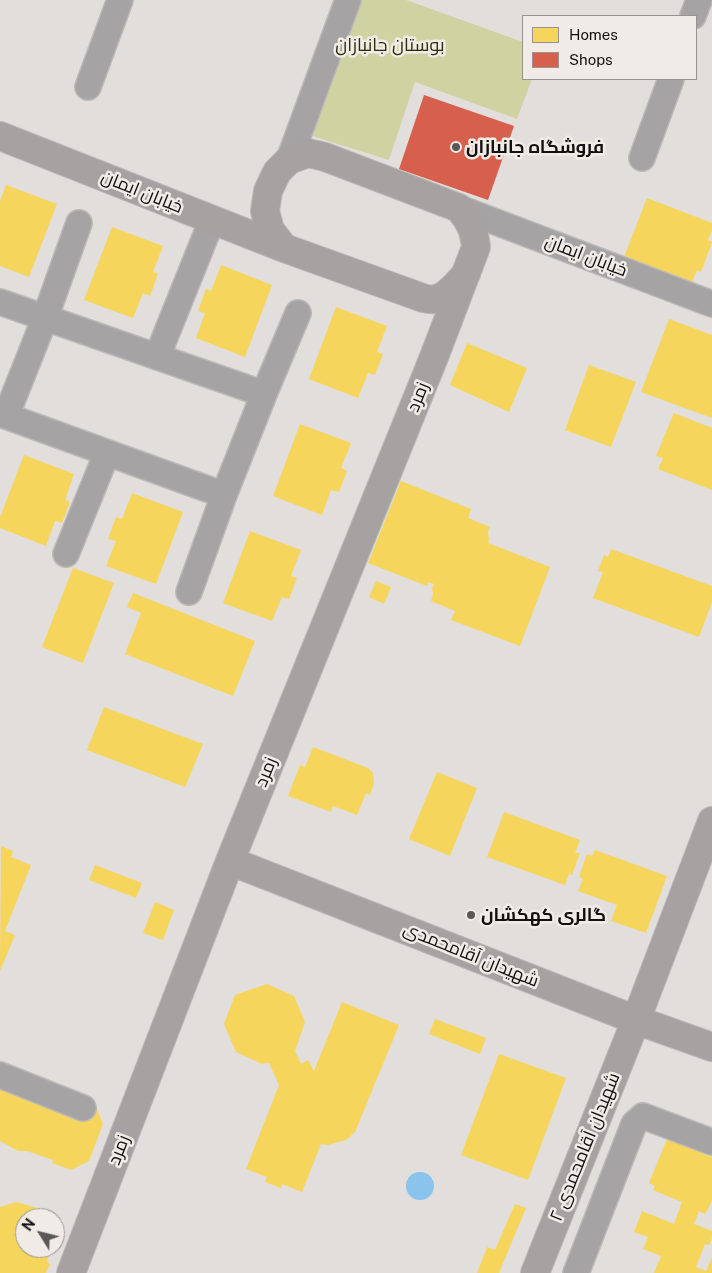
<!DOCTYPE html>
<meta charset="utf-8">
<style>
body{margin:0}
#map{position:relative;width:712px;height:1273px;overflow:hidden;background:#e1dedb;font-family:"Public Sans",sans-serif}
canvas{display:block}
.legend{position:absolute;left:522px;top:15px;width:175px;height:65px;box-sizing:border-box;background:#f0ebe6;border:1px solid #979390;margin:0;padding:6px 9px;list-style:none;font-size:15px;color:#12100f}
.legend li{display:flex;align-items:center;gap:10px;height:25px}
.legend b{width:25px;border:1px solid #979390}
.north{position:absolute;left:15px;top:1208px;width:50px;height:50px;box-sizing:border-box;background:#f0ebe6;border:1px solid #979390;border-radius:50%;rotate:306deg;font-size:14px;font-weight:700;line-height:20px;text-align:center;color:#12100f}
.north::after{content:'';display:block;margin:auto;width:18px;height:22px;background:#5a5856;clip-path:polygon(50% 0,100% 100%,50% 72%,0 100%)}
</style>
<div id="map">
<canvas width="712" height="1273"></canvas>
<ul class="legend">
<li><b style="height:14px;background:#f6d55c"></b>Homes</li>
<li><b style="height:14px;background:#d6604d"></b>Shops</li>
</ul>
<div class="north">N</div>
</div>
<script>
const c = document.querySelector('canvas').getContext('2d');
c.lineJoin = 'round';
function fill(path, color) {
  c.fillStyle = color;
  c.fill(path, 'evenodd');
}
function stroke(path, color, width, dash) {
  c.strokeStyle = color;
  c.lineWidth = width;
  c.lineCap = dash ? 'butt' : 'round';
  c.setLineDash(dash || []);
  c.stroke(path);
}
function label(font, color, halo, rows, align = 'center') {
  c.font = font + ' "Public Sans",Cairo,sans-serif';
  c.lineWidth = 5;
  c.setLineDash([]);
  c.textBaseline = 'middle';
  c.strokeStyle = halo;
  c.fillStyle = color;
  for (const [text, x, y, turn = 0] of rows) {
    c.save();
    c.translate(x, y);
    c.rotate((+turn || 0) * Math.PI / 180);
    c.textAlign = isNaN(turn) ? turn : align;
    if (halo) c.strokeText(text, 0, 0);
    c.fillText(text, 0, 0);
    c.restore();
  }
}
const green = new Path2D(`
 M359,0H406L523,42V79H532L517,119L415,82L389,160L312,136Z`);
const water = new Path2D(`
 M406 1186a14 14 0 1 1 28 0a14 14 0 1 1-28 0Z`);
const homes = new Path2D(`
 M6,185L57,204L29,277L0,266V201Z
 M647,198L712,223V230L708,240L712,242V243L701,272L697,270L692,283L624,257Z
 M112,227L163,246L153,272L158,274L150,296L143,293L133,318L84,300Z
 M221,265L272,285L245,357L196,338L205,313L198,311L206,289L211,291Z
 M336,307L387,326L377,352L383,354L375,375L368,373L358,398L309,379Z
 M669,319L712,335V418L641,392Z
 M467,343L527,368L509,412L450,385Z
 M589,365L636,382L611,447L565,430Z
 M674,413L712,428V490L658,469L663,458L656,456Z
 M300,424L351,443L341,468L347,471L339,492L331,490L322,515L273,496Z
 M24,455L74,474L65,500L70,502L62,523L55,521L46,546L0,528V517Z
 M401,481L471,509L468,518L490,527L488,531L489,540L488,543L550,567L520,646L451,620L455,611L431,601L433,594L432,588L434,584L428,582L427,586L368,563Z
 M132,493L183,512L156,584L106,566L116,541L108,539L116,517L122,519Z
 M250,531L301,550L291,576L297,578L289,599L282,597L272,621L223,603Z
 M611,549L712,586V602L699,637L593,598L603,572L598,571L604,555L608,557Z
 M73,568L114,583L83,663L42,647Z
 M376,581L391,587L384,604L369,597Z
 M133,593L255,641L233,696L125,654L141,613L127,607Z
 M104,707L203,744L185,787L87,750Z
 M313,747L368,768L373,773L374,783L370,795L366,793L357,815L333,806L331,812L288,796L300,765L305,767Z
 M437,772L477,788L450,856L409,839Z
 M504,812L580,840L575,853H580L572,875L569,874L565,885L487,857Z
 M1,846L13,851L11,857L31,865L5,931L15,935L0,971Z
 M595,850L667,876L646,933L611,921L617,905L578,891L583,879L579,877L587,854L592,856Z
 M95,865L142,883L136,898L89,880Z
 M155,902L174,910L163,940L143,933Z
 M267,984L294,996L305,1022L295,1051L301,1064L308,1060L314,1071L342,1002L399,1025L355,1132L346,1140L328,1145L321,1144L302,1192L282,1184L281,1188L265,1182L267,1177L246,1169L279,1085L269,1063L262,1064L236,1052L224,1024L235,995Z
 M435,1019L486,1038L480,1054L429,1034Z
 M499,1054L566,1078L528,1180L461,1155Z
 M0,1071L95,1104L103,1124L89,1161L71,1170L52,1163L53,1160L27,1151H18L0,1141Z
 M667,1139L687,1147L688,1143L705,1149L703,1154L712,1157V1201L705,1214L699,1211L694,1224L712,1231V1238L709,1245L705,1244L696,1267L706,1271L712,1258V1273H654L661,1256L643,1249L648,1237L634,1232L642,1211L674,1224L682,1202L653,1190L655,1186L649,1183Z
 M16,1202L48,1211L51,1218H25V1248H52L47,1261L50,1264L46,1273H0V1207Z
 M515,1204L526,1208L499,1273H477L487,1247L495,1250Z`);
const shops = new Path2D(`
 M424,95L514,126L488,200L399,169Z`);
const street = new Path2D(`
 M693,16L699,0
 M88,87L120,0
 M642,158L671,79
 M289,160L348,0
 M459,208L712,304
 M79,223L45,318L6,416L224,495
 M0,302L264,394
 M157,357L212,220
 M66,554L107,453
 M189,592L224,495L264,394L298,313
 M0,1075L83,1108
 M576,1273L634,1124L643,1116L712,1142`);
const secondary = new Path2D(`
 M0,136L284,248
 M230,861L636,1020L712,1047
 M71,1273L230,861L434,357L476,247C474,229 470,222 459,208L325,157L308,153L289,160L277,172L268,191L265,211L270,230L284,248L423,298C427,299 431,300 435,299C447,297 458,283 466,274
 M535,1273L636,1020L712,821`);
const markers = [
 [456,147,5,"#5a5856"],
 [471,915,5,"#5a5856"]
];
const parkNames = [
 ["بوستان جانبازان",390,45]
];
const poiNames = [
 ["فروشگاه جانبازان",466,147],
 ["گالری کهکشان",481,915]
];
const streetNames = [
 ["خیابان ایمان",142,192,22],
 ["خیابان ایمان",586,256,21],
 ["زمرد",418,397,-68],
 ["زمرد",266,772,-68],
 ["شهیدان آقامحمدی",471,955,22],
 ["شهیدان آقامحمدی ۲",585,1147,-68],
 ["زمرد",119,1150,-69]
];
fill(green, '#cfd3a2');
fill(water, '#8ac3ec');
fill(homes, '#f6d55c');
fill(shops, '#d6604d');
stroke(street, '#bbb9b7', 28);
stroke(secondary, '#bbb9b7', 30);
stroke(street, '#a5a3a3', 25);
stroke(secondary, '#a5a2a1', 28);
for (const [x, y, r, color] of markers) {
  const dot = new Path2D();
  dot.arc(x, y, r, 0, 2 * Math.PI);
  c.fillStyle = color;
  c.fill(dot);
  stroke(dot, '#f0ebe6', 2);
}
label('18px', '#2a2d03', '#f0ebe6', parkNames);
label('bold 18px', '#12100f', '#f0ebe6', poiNames, 'left');
label('18px', '#12100f', '#f0ebe6', streetNames);
</script>
